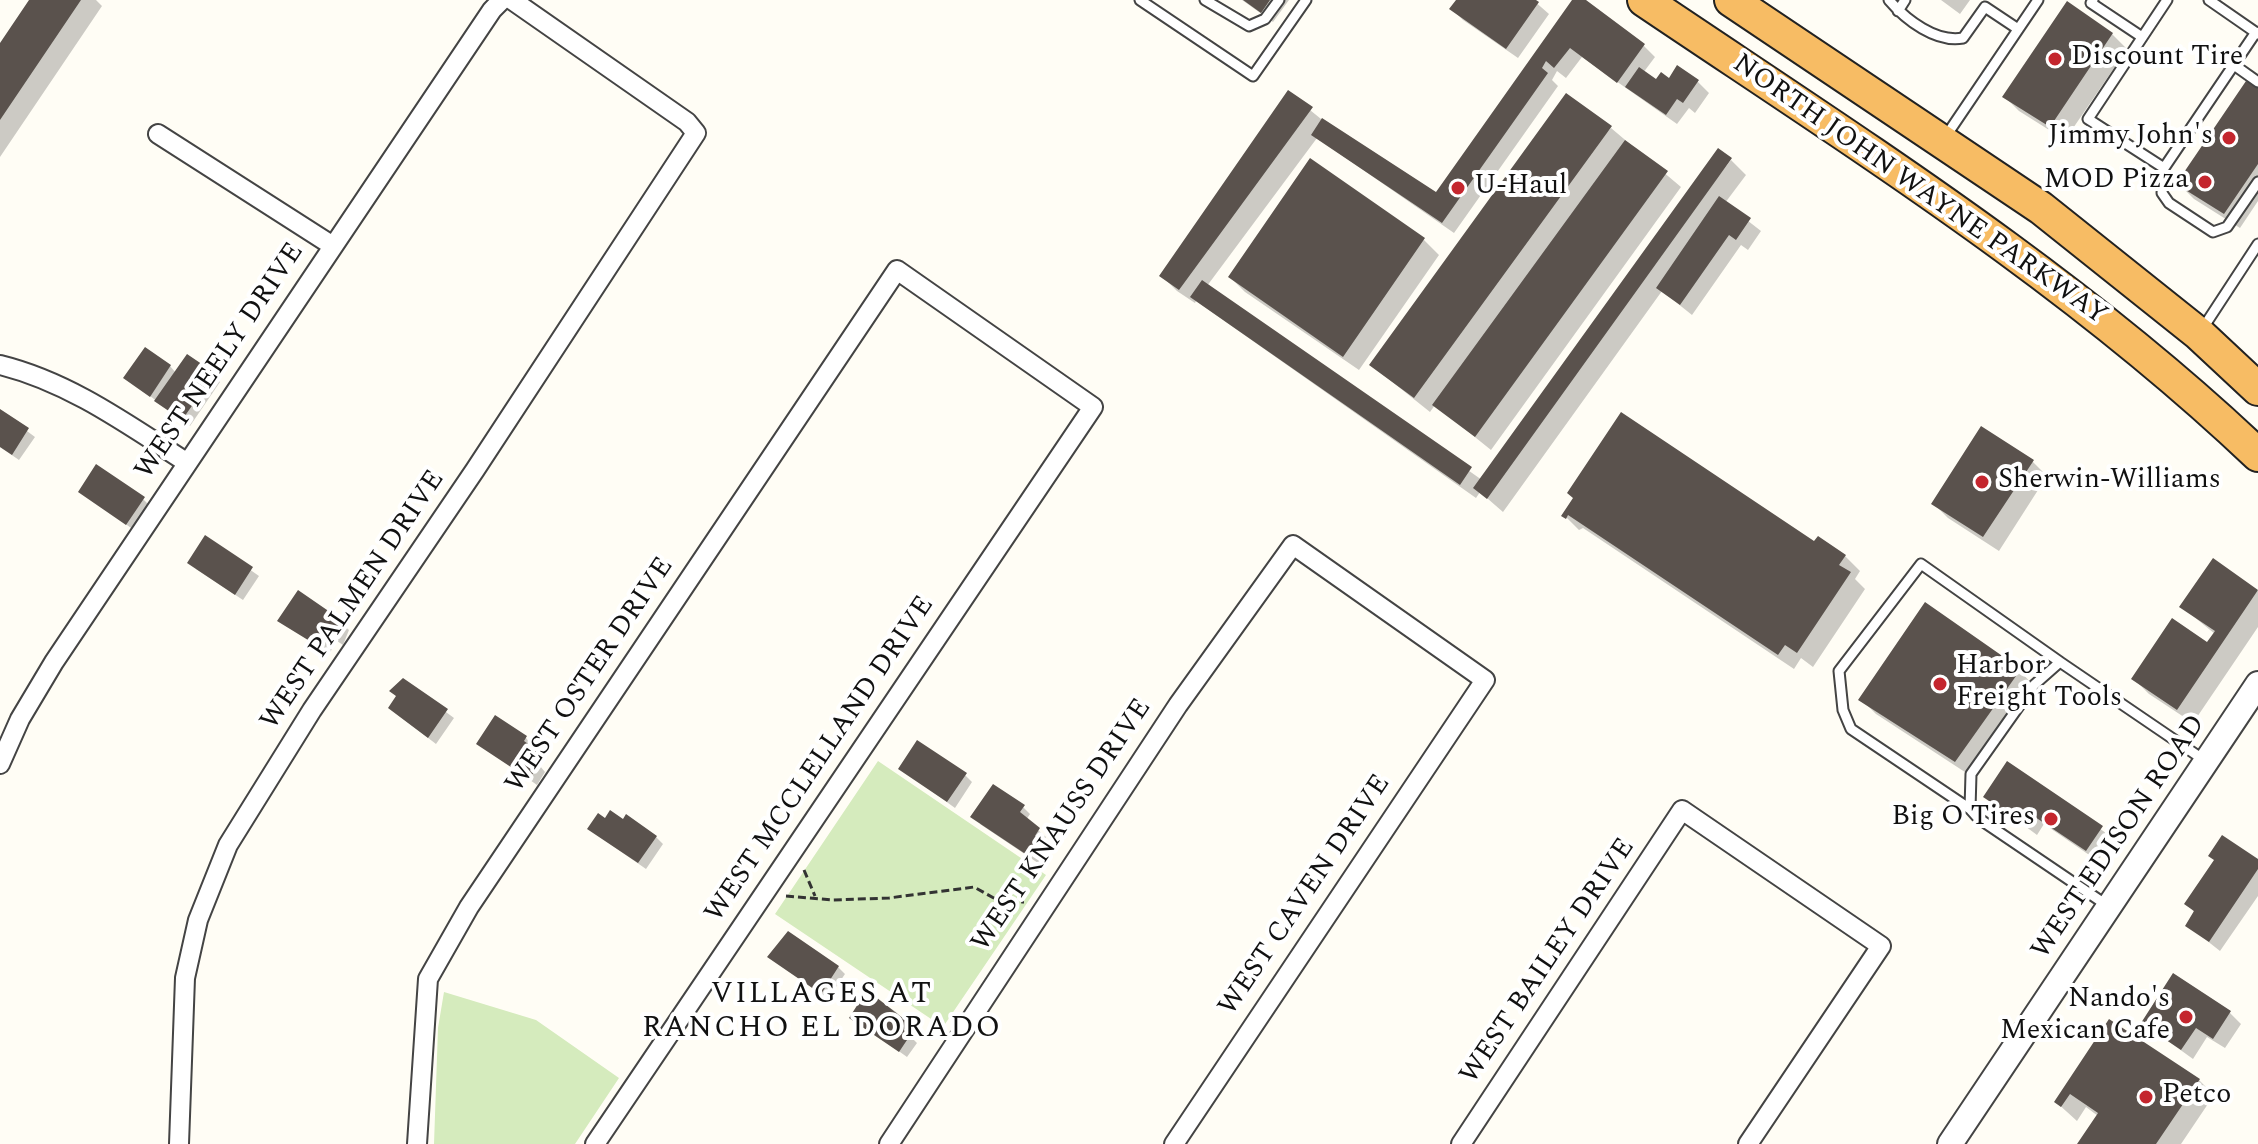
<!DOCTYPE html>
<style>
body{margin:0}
canvas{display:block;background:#fffdf5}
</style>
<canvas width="2258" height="1144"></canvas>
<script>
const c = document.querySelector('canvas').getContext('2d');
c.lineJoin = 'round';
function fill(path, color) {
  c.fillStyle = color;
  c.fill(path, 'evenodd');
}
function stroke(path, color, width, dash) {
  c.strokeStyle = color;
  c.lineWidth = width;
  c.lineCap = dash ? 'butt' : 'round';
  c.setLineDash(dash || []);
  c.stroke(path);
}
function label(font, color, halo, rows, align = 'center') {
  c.font = font + ' Spectral,serif';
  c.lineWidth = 8;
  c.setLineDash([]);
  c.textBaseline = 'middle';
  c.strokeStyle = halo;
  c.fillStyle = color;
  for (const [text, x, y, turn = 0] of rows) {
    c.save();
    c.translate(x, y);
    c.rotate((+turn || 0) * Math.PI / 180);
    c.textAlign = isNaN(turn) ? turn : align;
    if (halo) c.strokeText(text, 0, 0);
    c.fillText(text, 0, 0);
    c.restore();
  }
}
const green = new Path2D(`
 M878,761L1046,875L943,1027L775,914Z
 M444,992L536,1020L619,1078L575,1144H434L438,1028Z`);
const shadow = new Path2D(`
 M31,0H96L102,6L0,157V46Z
 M1242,0H1289L1273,22Z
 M1458,0H1533L1549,14L1518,58L1463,20L1452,9Z
 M1575,0H1582L1644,46L1655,57L1643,73L1657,82L1669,80L1678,68L1698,82L1709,93L1695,113L1689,108L1677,124L1582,57L1566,78L1557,71L1552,80L1558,86L1454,233L1317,138L1207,286L1482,480L1731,160L1746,175L1725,203L1761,231L1748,250L1741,245L1692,315L1662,291L1503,512L1480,492L1476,498L1196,301L1195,303L1177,291L1162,276L1289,93L1326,123L1436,195Z
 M1941,0H1970L1960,14Z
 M2112,34L2127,49L2065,140L2019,111L2004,96Z
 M2258,90V201L2240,228L2194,199L2179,184Z
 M1611,128L1681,187L1491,450L1435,405L1430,412L1371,365Z
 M1424,240L1439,255L1359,370L1245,292L1230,277Z
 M170,366L176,373L213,375L220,382L190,426L126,378Z
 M0,411L35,437L19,460L0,447Z
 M2032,461L2047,476L1999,551L1948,518L1933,503Z
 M80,492L143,499L150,506L134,530Z
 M1575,499L1815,544L1845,556L1860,571L1855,579L1865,589L1813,667L1801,658L1794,669L1583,528L1579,530L1564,515Z
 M205,538L259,576L243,600L196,569Z
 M2213,560L2258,591V627L2193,723L2149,694L2134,679L2208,644L2215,634L2182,607Z
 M280,620L341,623L349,630L343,645L337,641L329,654Z
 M2020,671L2034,686L1971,776L1876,714L1861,699Z
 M403,680L454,718L436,744L398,715Z
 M496,718L526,738L544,759L540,766L545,772L537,785L479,744Z
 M2008,764L2113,838L2098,861L2044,824L2037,835L1986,797Z
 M901,769L965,775L972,782L955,808Z
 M1023,807L1030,814L1026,820L1046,837L1042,843L1047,849L1038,863L980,824Z
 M605,820L656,837L663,844L646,869L597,835Z
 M2258,862V896L2220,951L2187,925L2195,913L2187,904Z
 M770,957L838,967L845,974L828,999Z
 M868,993L896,1012L914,1031L911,1037L917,1043L907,1057L851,1017Z
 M2230,1013L2241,1024L2225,1048L2207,1037L2193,1059L2143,1023Z
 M2109,1022L2199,1080L2214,1095L2181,1144H2079L2098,1116L2086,1107L2077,1121L2056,1102Z`);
const building = new Path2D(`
 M29,0H81L0,120V43Z
 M1243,0H1270L1261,13Z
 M1456,0H1536L1539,2L1506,49L1449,9Z
 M1572,0H1586L1645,44L1617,83L1570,48L1554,68L1546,61L1542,68L1548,73L1442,223L1311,135L1322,118L1436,192Z
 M2067,1L2113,33L2050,127L2002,97Z
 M1677,65L1699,80L1683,103L1677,99L1666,115L1625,87L1639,67L1656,79L1661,72L1669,78Z
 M2246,81L2258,88V164L2224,214L2176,184Z
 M1288,90L1313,107L1179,290L1159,276Z
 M1566,93L1612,126L1414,398L1369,365Z
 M1625,140L1668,171L1475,437L1432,405Z
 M1718,148L1732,158L1487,499L1473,488Z
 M1310,158L1425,238L1343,357L1228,277Z
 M1719,196L1751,218L1736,240L1729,235L1680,305L1656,288Z
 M1202,280L1472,467L1460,485L1190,297Z
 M145,347L171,365L150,397L123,378Z
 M187,354L215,373L182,420L154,401Z
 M0,409L29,428L12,455L0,447Z
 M1621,412L1814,541L1818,536L1846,555L1839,565L1851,572L1797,653L1785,645L1778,655L1568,515L1566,519L1561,516L1573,498L1567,493Z
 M1981,426L2034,460L1983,537L1931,504Z
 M96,464L145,497L126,525L78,492Z
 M205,535L253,567L235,595L187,563Z
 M2213,558L2258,590L2177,710L2131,679L2172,618L2207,642L2215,631L2179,607Z
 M298,590L343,621L335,639L330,636L321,648L277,621Z
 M1925,602L2021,669L1955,762L1858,700Z
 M403,678L448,709L428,738L388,708L396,696L389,691Z
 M495,715L527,736L524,741L538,751L533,759L540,763L529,779L476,744Z
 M917,740L967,773L947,802L898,769Z
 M2007,761L2103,826L2086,851L2032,815L2025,825L1983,797Z
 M993,784L1025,805L1020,812L1040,828L1035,836L1042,840L1030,857L970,817Z
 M610,810L623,819L626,814L657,836L638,863L587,829L598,813L605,818Z
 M2222,835L2258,859V869L2209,942L2185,926L2194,911L2184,904L2214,860L2208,856Z
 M788,931L839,966L821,994L767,957Z
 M2173,973L2231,1011L2213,1039L2196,1028L2181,1050L2141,1023Z
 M867,990L909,1023L904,1030L911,1034L899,1052L849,1018Z
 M2109,1019L2200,1079L2156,1144H2077L2098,1113L2070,1094L2061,1107L2054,1102Z`);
const path = new Path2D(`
 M804,870L815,896
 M786,896L832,900L889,898L974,887L1001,902H1024
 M1001,902L1010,924`);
const service = new Path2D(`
 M1140,0L1253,76L1306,0
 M1205,0L1249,26L1265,19L1279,0
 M1889,0C1906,20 1936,43 1963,38L1985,7L2018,29
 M2093,0L2091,3L2142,37
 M2167,0L2088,119L2164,168L2256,32
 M2209,0L2258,34
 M1898,11L1905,0
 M2234,65L2258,82
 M1946,136L2038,0
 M2164,168L2162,193L2169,203L2213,232L2227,227L2258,182
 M2203,328L2258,244
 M1970,809L1851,729L1843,710L1839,671L1921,564L2060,662
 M2108,906L1978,818L1970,809L1971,774L2034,685L2060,662L2204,760`);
const minor = new Path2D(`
 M158,134L333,246
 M0,365C69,382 127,424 186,462
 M0,764L20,719L54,662L492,10L502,0
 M179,1144L185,978L198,920L228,845L312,710L475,470L696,133L687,122L512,0
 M417,1144L428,979L469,907L897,270L1093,407L595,1144
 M889,1144L1178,705L1293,545L1485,680L1174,1144
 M1461,1144L1682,810L1881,946L1748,1144`);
const tertiary = new Path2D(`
 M1950,1144L2258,684`);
const trunk = new Path2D(`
 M1644,0C1856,143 2072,278 2258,455
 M1731,0L2041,208L2199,334L2258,389`);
const markers = [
 [2055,59,8,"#c4262e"],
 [2229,138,8,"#c4262e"],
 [2205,182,8,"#c4262e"],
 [1458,188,8,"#c4262e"],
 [1982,482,8,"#c4262e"],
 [1940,684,8,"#c4262e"],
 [2051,819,8,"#c4262e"],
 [2186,1017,8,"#c4262e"],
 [2146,1097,8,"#c4262e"]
];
const poiNames = [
 ["Discount Tire",2071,59],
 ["Jimmy John's",2213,138,"right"],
 ["MOD Pizza",2189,182,"right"],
 ["U-Haul",1474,188],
 ["Sherwin-Williams",1998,482],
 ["Harbor",1956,668],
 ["Freight Tools",1956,700],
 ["Big O Tires",2035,819,"right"],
 ["Nando's",2170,1001,"right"],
 ["Mexican Cafe",2170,1033,"right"],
 ["Petco",2162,1097]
];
const streetNames = [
 ["NORTH JOHN WAYNE PARKWAY",1919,191,35],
 ["WEST NEELY DRIVE",221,362,-56],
 ["WEST PALMEN DRIVE",354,601,-56],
 ["WEST OSTER DRIVE",591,676,-56],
 ["WEST MCCLELLAND DRIVE",821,760,-56],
 ["WEST KNAUSS DRIVE",1063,826,-56],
 ["WEST EDISON ROAD",2120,838,-56],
 ["WEST CAVEN DRIVE",1306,896,-56],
 ["WEST BAILEY DRIVE",1549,962,-56]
];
const neighbourhoodNames = [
 ["VILLAGES AT",822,996],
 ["RANCHO EL DORADO",822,1030]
];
fill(green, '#d5ebbd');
fill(shadow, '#0003');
fill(building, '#5a524d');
stroke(service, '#444', 13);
stroke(minor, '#444', 22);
stroke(tertiary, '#444', 28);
stroke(trunk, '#222', 36);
stroke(path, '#333', 3, [8, 4]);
stroke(service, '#fff', 9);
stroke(minor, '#fff', 18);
stroke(tertiary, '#fff', 24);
stroke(trunk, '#f7bc64', 32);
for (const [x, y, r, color] of markers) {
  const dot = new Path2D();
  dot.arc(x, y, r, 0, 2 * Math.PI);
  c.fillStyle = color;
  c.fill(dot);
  stroke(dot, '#fff', 3);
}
label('28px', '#111', '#fff', poiNames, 'left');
label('28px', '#111', '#fff', streetNames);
c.letterSpacing = '2px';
label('30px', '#111', '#fff', neighbourhoodNames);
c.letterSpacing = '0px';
</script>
